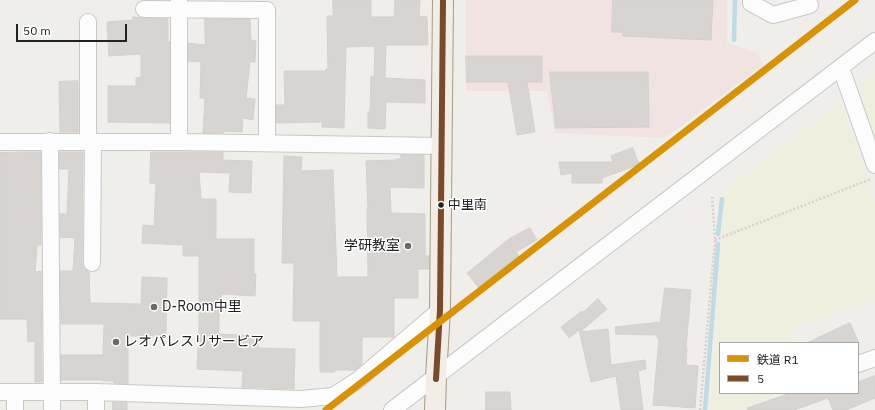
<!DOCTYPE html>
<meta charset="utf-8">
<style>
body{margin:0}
#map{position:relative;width:875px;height:410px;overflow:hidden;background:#f0eeeb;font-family:"IBM Plex Sans","Noto Sans JP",sans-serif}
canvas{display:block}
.legend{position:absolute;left:719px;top:342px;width:140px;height:52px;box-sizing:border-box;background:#fff;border:1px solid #a7a7a7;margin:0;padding:5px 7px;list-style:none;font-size:12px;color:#222}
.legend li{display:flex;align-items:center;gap:8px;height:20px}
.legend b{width:20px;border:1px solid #a7a7a7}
.scale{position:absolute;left:16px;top:24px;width:111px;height:18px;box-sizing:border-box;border:2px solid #222;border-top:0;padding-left:5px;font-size:12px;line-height:14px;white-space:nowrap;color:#222;-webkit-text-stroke:3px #fff;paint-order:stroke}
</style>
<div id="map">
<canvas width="875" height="410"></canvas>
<ul class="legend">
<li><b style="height:5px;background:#d79205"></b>鉄道 R1</li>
<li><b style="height:5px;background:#7a4b2a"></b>5</li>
</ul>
<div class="scale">50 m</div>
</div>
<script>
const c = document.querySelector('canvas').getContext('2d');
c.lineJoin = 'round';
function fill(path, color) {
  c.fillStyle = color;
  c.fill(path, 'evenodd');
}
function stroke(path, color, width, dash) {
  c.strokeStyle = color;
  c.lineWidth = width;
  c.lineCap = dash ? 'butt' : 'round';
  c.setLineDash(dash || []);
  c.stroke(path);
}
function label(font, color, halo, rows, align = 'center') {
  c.font = font + ' "IBM Plex Sans","Noto Sans JP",sans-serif';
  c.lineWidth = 3;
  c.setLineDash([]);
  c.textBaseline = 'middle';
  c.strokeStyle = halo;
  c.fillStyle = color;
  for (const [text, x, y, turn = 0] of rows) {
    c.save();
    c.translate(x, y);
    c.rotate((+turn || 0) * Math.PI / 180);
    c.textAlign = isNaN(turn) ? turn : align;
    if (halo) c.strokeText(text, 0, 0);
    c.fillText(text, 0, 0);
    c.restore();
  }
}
const commercial = new Path2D(`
 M466,0H727V43L758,53L763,65L665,138L555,133L547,91H466Z`);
const farmland = new Path2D(`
 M875,74V151L855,89Z
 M841,102L875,201V300L792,329L797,343H720V393H777L733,410H710L725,189Z`);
const stream = new Path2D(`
 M734,40L735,0
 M718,234L722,199
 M705,410L718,244`);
const building = new Path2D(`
 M333,0H371V17H394L395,0H420L419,16L427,17L428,45H386L385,78L425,80V103L386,102L385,129L368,128V112H370L371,76L374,77L375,46L346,47L344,128L322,127V122L276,123V105H285L284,71H326V69H328L327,16H333Z
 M613,0H713L711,40L623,36L622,32H612Z
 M133,17L144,18L168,19V42H170V123L108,122V86H136V78L141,77V54L109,56L107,22L133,20Z
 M205,19H250L251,40L256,41L255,62H250L246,98L255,99L253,120L243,118L242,132L223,131V133H203L205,98H200L201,62L188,61V43L205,45Z
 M466,56H542V82H527L535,132L517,135L508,82H467Z
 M550,72H648L649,127L556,128Z
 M78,81V132H60L59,82Z
 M633,148L638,162L643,163L602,178V183H572V173L561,175L559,162H613L611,156Z
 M23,152H41V245H37L35,272L41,271L42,382H35V341L28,342L27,319H0V153Z
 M60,152H83L82,263L84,268L89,272L90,303L141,304L142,277L167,278L166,336H128V384L114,383V381H103V380H61V355H103L104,324H61L60,271H73L75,238L60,237V214H67L69,169H60Z
 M151,152H223V160L252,161L251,193L229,192L230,173L199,172L201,199H216V239H254V274H256L255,296L222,294L219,304V334L259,336L258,348L295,349L294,389L242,387L243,371L197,369L198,347H199V256H183V245L142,243L143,225L154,226L156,184L150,183Z
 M401,155H424V188L390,187L391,213L425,214V256H429V269H418V298H394V337H362V365L355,370H335V372H320V321H293L294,263H282L284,156L302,157L301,171L333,170L337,277H368L367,209H368L366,161L396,160V159H401Z
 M530,228L537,240L516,252L519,256L479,288L467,273L509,239Z
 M665,288L691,290L686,348H687L686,365L698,366L695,408L653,405L659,338H657V335L616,334L615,327L660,322Z
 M598,299L607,309L580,332L608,329L611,365L645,360L646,369L638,371L643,410H621L616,376L591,382L579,330L569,338L561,327L582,311L583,312Z
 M850,323L859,343H807Z
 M875,376V398L846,410H833L828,398L794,410H748L747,408L791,393H858V382Z
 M486,392H510L511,410H486Z
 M113,402L127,403V410H113Z`);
const path = new Path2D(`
 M715,240L871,179
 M700,410L715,240L712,195`);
const minor = new Path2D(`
 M751,0V3L773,15L810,5
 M144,9L267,10V143
 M88,22V141
 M841,68L875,165
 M50,141L52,410
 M0,142H179L442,146
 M179,142V0
 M92,263L93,141
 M858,364L875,358
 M0,392H96L301,399L333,396L358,380L440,310
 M96,392V410
 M15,410V392
 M392,410L875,41`);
const major = new Path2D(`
 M435,410L436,377L440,310L443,0`);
const bus1 = new Path2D(`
 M436,379L440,310L443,0`);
const rail1 = new Path2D(`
 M326,410L855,0`);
const markers = [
 [441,205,3.5,"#222"],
 [408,246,4,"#6a6968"],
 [154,307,4,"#6a6968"],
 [116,342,4,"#6a6968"]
];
const busNames = [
 ["中里南",448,205]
];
const poiNames = [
 ["学研教室",400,246,"right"],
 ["D-Room中里",162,307],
 ["レオパレスリサービア",124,342]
];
fill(commercial, '#f1e3e1');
fill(farmland, '#efefdf');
stroke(stream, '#bfdbe3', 4.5);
fill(building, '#d7d4d2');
stroke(building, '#d3d0cc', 1);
stroke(minor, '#c9c8c7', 18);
stroke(major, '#a79c86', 22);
stroke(path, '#dccecd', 2.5, [2, 2]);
stroke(minor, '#fdfcfc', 16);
stroke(major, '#f3ede7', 20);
stroke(bus1, '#7a4b2a', 6);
stroke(rail1, '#d79205', 7);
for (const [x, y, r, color] of markers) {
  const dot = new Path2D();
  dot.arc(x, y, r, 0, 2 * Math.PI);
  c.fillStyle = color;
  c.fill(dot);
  stroke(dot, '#fff', 1.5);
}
label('13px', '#222', '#fff', busNames, 'left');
label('14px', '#222', '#fff', poiNames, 'left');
</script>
